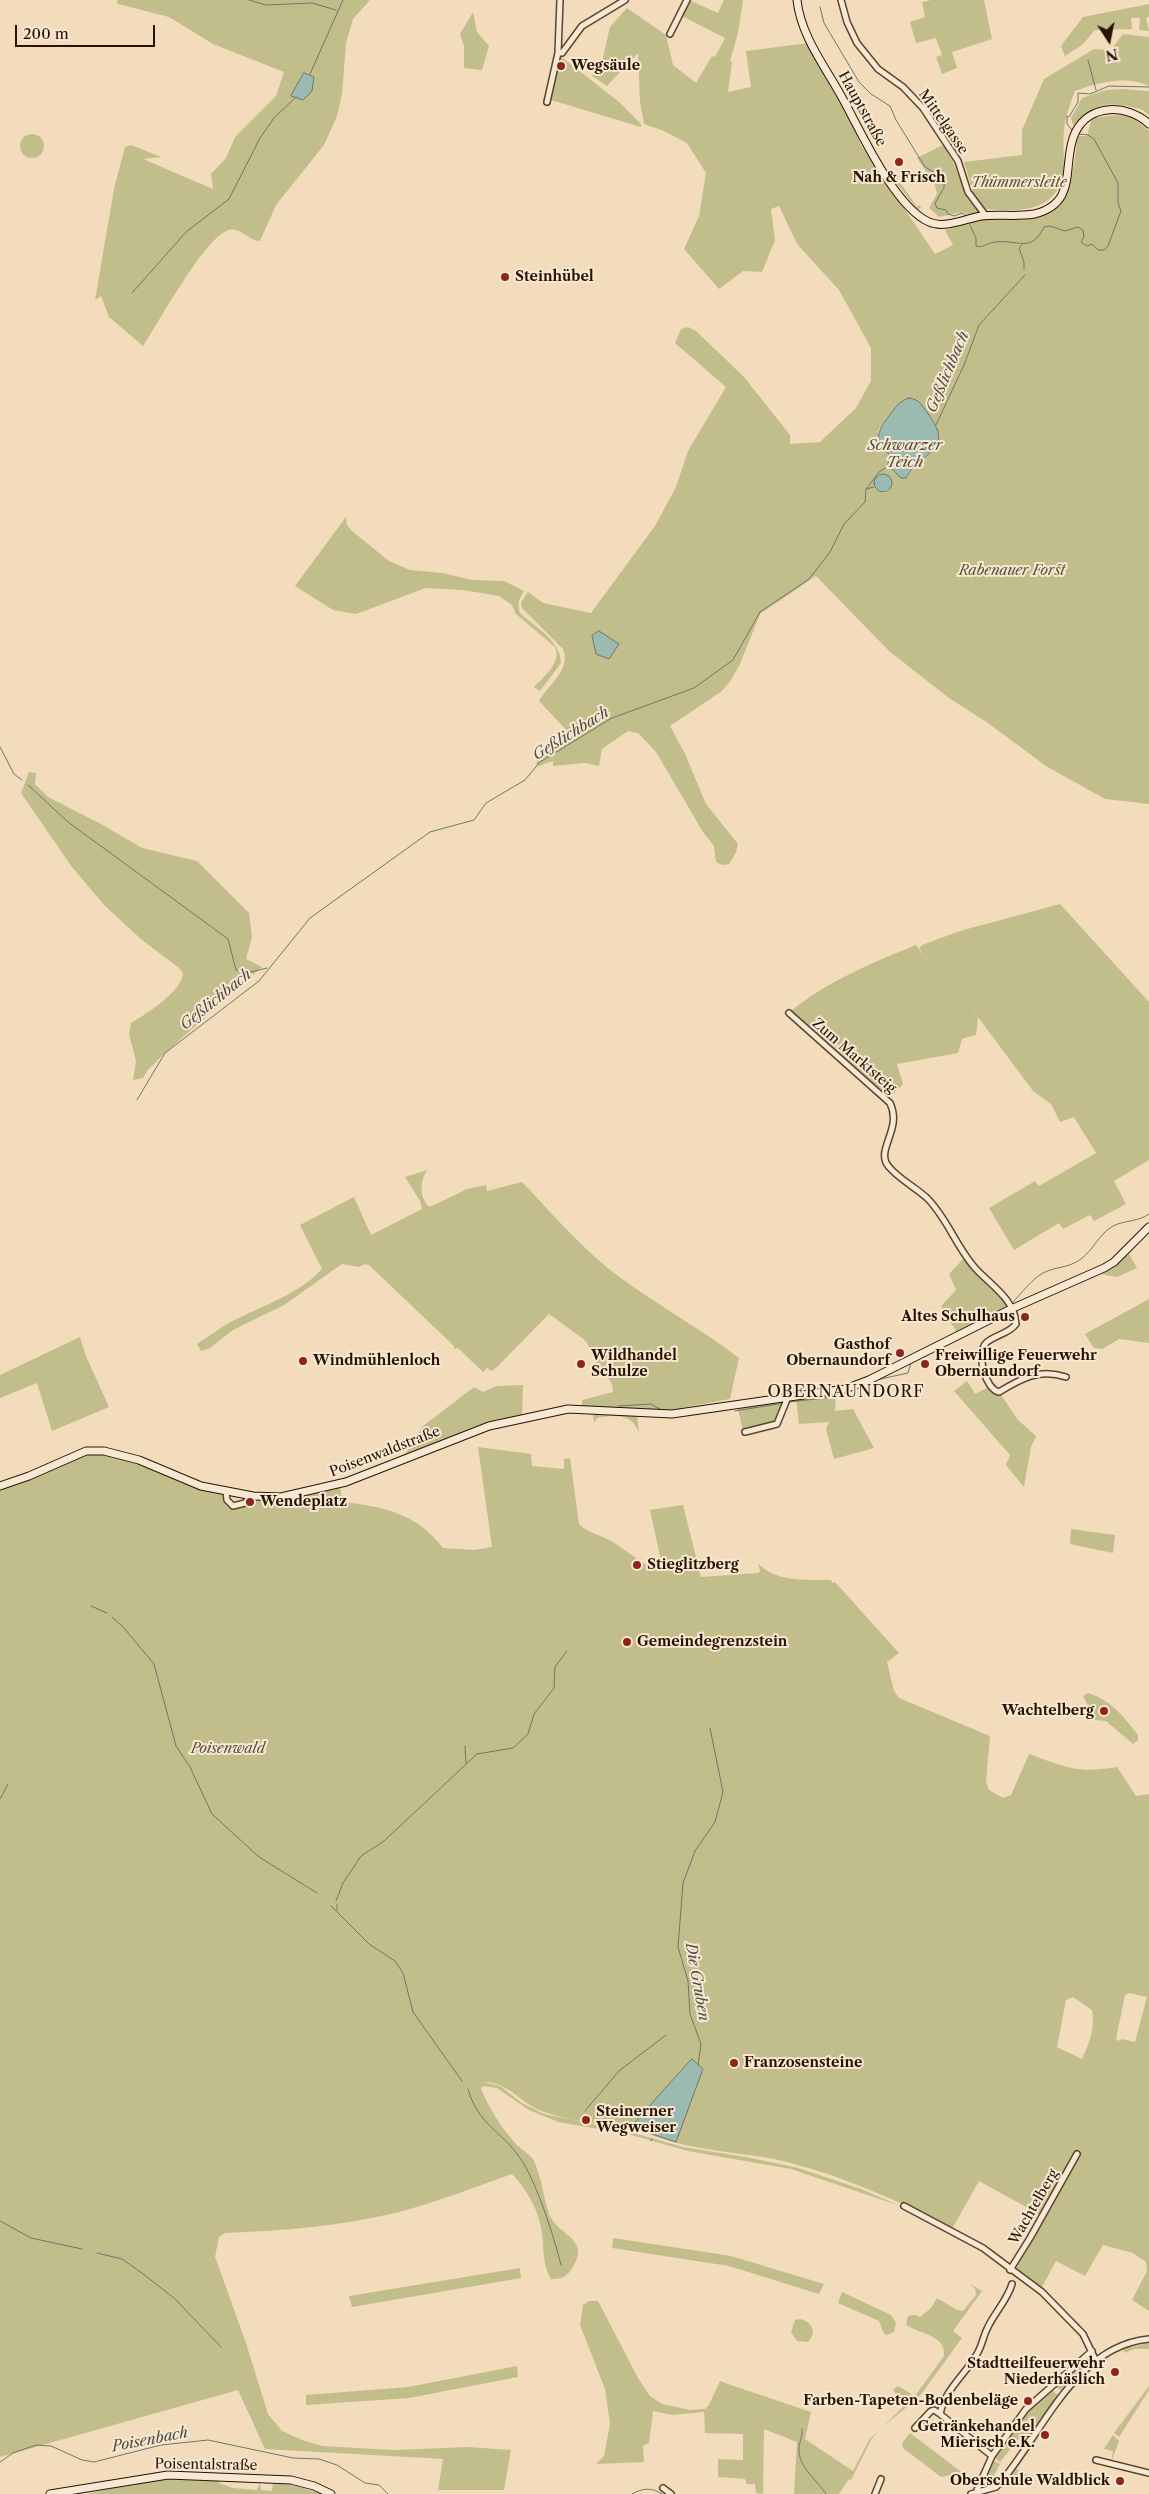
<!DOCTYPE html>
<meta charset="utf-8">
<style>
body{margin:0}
#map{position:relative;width:1149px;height:2494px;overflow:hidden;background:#f2dcbb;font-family:"Libre Caslon Text",serif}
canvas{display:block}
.north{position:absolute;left:1084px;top:15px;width:50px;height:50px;-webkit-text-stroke:4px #f7e8d3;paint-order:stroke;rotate:169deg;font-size:14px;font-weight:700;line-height:20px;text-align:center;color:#281301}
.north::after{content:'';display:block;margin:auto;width:18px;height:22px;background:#281301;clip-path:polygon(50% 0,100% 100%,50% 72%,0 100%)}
.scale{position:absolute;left:15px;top:25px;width:140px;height:22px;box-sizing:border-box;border:2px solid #281301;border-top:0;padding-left:6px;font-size:15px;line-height:18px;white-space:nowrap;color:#281301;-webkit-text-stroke:4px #f7e8d3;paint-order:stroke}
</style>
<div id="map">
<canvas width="1149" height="2494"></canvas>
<div class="north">N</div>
<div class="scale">200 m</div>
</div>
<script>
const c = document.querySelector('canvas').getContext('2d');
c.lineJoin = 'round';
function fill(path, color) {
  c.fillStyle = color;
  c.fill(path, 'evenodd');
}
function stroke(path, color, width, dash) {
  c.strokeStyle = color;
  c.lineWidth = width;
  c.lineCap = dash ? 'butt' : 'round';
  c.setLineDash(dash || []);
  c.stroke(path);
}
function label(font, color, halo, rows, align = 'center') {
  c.font = font + ' "Libre Caslon Text",serif';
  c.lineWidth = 4;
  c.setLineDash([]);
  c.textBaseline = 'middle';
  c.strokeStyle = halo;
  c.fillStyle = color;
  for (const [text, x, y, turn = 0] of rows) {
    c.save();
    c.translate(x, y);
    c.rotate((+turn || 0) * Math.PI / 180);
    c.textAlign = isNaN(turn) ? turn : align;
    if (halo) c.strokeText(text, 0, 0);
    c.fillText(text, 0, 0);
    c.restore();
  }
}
const green = new Path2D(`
 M117,0H370L353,19L346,43L342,94L337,116L324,145L276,205L260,241C248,241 241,227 229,230C206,235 158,324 143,346L109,317L101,296L95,300L114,189L125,147L131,145L161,157L143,159L213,189L211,174L226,158L235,137L276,96L284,72L213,44L169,17L118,4Z
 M689,0L718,13L724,0H743L738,33L730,61L732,62L728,92L751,87L746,51L809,43L845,107L861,145L935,254L953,245L945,230L967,223L968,225L971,224V222C980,220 989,218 998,217C1007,217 1016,219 1025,219C1073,215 1072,173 1078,136H1087L1092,118C1122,115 1125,110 1149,131V804L1105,799L1046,766L988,723L949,698L889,651L816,576L760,614L740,664L731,680L722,691L670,726L685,754L706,804L738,844L736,852L729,864L722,865L716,862L714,846L703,832L656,752L638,733L628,731L602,749L599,766L585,763L553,766V761L539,766L536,764L541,753L573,737L539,701C549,683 571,671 563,649L522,608L521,602L528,592L543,603L591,613L655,526L676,487L688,451L726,387L675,343L681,329L688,327L696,331L744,377L790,435V444L820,442L856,408L871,381V348L839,290L797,244L779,206L771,209L775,240L762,272L743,271L719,289L684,249L699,216L706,173L687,143L664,131L644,124L640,102L638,53L607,86L592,76L603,58L610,27L627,8L666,35L673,65L696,83L712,56L715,57L725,38L682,16ZM887,418L939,441C931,457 914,463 906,478H901L888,465L889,454L881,447L878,431ZM881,474L890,490L884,493L874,488Z
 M931,0H984L992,39L952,52L957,68L942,74L936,57L942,55L936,38L916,43L910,22L925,17L922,2Z
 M1149,4V17L1146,18L1149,31L1139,30L1140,18H1131L1132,29L1095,30L1082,45L1065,56L1061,46L1083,17Z
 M473,12L477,32L489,46L482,70L464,68V46L460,34Z
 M1123,34L1149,37V86C1126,75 1098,83 1075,91C1070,104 1065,117 1064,131C1062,148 1067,170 1060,185C1047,214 1010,211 985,209L974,195L964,162L1022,155V130L1044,79L1094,49L1111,50Z
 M559,55L619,102L641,124V127L551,100Z
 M1122,89L1149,91V115C1143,109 1139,109 1131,107C1104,101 1092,106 1073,125L1071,118L1082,98L1106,90Z
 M20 146a12 12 0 1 1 24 0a12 12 0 1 1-24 0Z
 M943,145L953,162L967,198L981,212L969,215L963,212L939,217L929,208L937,194L935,185L917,158Z
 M896,176H900L897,178L917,207L920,205L921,208L918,210L894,180Z
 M346,517L347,525L352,531L389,561L410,570L442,573L472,580L504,581L524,591C519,599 517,603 520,613C535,627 561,641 561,663L540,691L534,687C544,677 562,662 555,647L516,614L512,605L499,596L463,590L426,588L356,614L333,610L295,586Z
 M29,772L36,773L35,784L48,797L101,824L142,848L197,861L249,913L252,937L246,959L262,967L165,1053L147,1071L143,1078L133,1080L136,1061L129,1034L131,1023C146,1014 182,992 183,973L179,968L142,940L104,905L72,867L21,793Z
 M1060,904L1149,1002V1160L1114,1181L1126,1204L1094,1221L1090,1215L1063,1229L1059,1223L1014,1250L989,1208L1035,1181L1039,1186L1096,1153L1074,1117L1060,1122L1051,1104L1033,1091L972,1009L978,1018L976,1035L962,1039L958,1053L897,1064L903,1084L887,1100L789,1013C825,982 872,963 916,945L926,959L919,948L922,945L960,931Z
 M427,1170C420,1181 419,1196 428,1206H432L467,1189L486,1185L487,1191L522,1182C550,1211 577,1243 609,1269C650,1301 697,1326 739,1358L730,1399L665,1411L582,1408V1400L613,1392C612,1383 612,1379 602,1375L586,1341L549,1314L496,1368L491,1371L487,1368L483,1372L458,1348L454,1349V1346L370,1266L365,1264L359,1267L342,1264L284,1305L233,1330L210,1348L201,1351L197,1344C208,1337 218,1329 229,1323C260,1306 297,1296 322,1269L300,1225L354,1197L371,1235L422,1209L420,1201L405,1177Z
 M1128,1252L1137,1268L1117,1277L1101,1274Z
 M964,1258H966L1000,1296L1007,1307L957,1333L941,1306L956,1290L949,1274Z
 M1149,1299V1343L1119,1339L1102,1349L1094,1348L1085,1334Z
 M80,1337L86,1356L109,1407L52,1431L37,1383L0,1398V1375Z
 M967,1381L975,1394L991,1386L999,1392L1018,1420L1036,1436L1031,1447L1024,1487L1006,1465L1010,1455L954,1391Z
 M523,1385L522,1417L479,1427L400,1457L406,1453L423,1426L474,1387L483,1392L497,1386Z
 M833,1393L836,1397L835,1411L853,1409L874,1448L834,1459L826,1429L829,1422L799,1424L796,1398Z
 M785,1401L774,1424L743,1431L738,1409Z
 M593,1413L637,1414L639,1434C634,1414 616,1414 597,1418L594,1423Z
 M478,1447L531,1454L532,1466L564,1469V1459L570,1458L579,1524C587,1533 601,1535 611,1541C627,1551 641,1563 658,1571L663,1570L650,1510L683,1505L701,1577L758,1573L760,1571L758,1563C774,1582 807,1580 831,1580L832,1583L835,1582L899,1653L887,1662L894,1691L899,1698L990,1736L986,1782L989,1790L1003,1798L1011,1795L1029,1754C1065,1767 1078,1774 1117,1767L1136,1796L1149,1794V2311L1132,2300L1147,2271L1146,2262L1133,2253L1103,2245L1085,2276L1056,2261L1041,2289L1015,2269L1044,2217L979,2181L952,2229C901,2201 844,2177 787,2162C755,2154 722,2153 690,2146C669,2142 648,2134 629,2126L623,2128C597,2124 570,2121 544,2112C521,2104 509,2082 483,2082L500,2086L522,2103L544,2114L630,2132L683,2147L746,2157L798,2168L861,2189L900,2206L791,2169L688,2151L628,2134L558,2122L529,2110L497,2088L483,2086L481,2089C490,2110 501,2127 516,2144C521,2149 529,2154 533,2159C542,2177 543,2196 549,2214C557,2235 591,2238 573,2267C567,2277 562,2279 551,2279C542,2264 544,2249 542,2233C539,2211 527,2189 512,2174C475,2187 437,2202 399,2212C342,2226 283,2231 225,2233L219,2237L215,2257L218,2265L246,2343L268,2414L282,2431L302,2440L322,2446L394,2450L468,2447L511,2450L504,2490H438L443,2459L265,2449L238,2390L0,2457V1488L85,1453L103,1452L140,1462L221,1493L227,1506C236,1510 246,1507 253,1499L340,1485L342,1500L345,1502C384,1507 418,1514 443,1548L474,1550L492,1547ZM1129,1993L1147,1997L1135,2042L1122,2039L1119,2041L1116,2039L1125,1995ZM1073,1997L1092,2010C1095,2028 1090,2042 1082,2059L1057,2047L1066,2000Z
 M1071,1529L1115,1535L1113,1553L1070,1544Z
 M1088,1693C1111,1700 1124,1717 1138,1735V1740L1133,1744L1106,1721L1095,1720L1083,1696Z
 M613,2238L731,2256L824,2284L819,2294L729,2266L612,2248Z
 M520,2268L521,2278L352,2307L349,2296Z
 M970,2284L982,2291L953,2331L962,2338L919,2397L880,2429L871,2440L851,2480L849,2479L839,2494H794L797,2442L764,2429L763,2494L756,2493L755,2484H747L745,2479L718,2477V2459L743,2460V2434L705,2433L704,2412L672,2415L653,2411L649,2443L643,2446L644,2462L596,2464L604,2456L610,2424L605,2389L580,2325L583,2305L589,2301H598L638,2378L650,2396L662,2404L690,2410L705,2409L709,2405L720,2381L731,2385L811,2412L805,2439L853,2471L869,2440L905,2405L893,2390L898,2386L915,2396L944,2356C946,2335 920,2334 906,2325L908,2316L915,2315L920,2317L931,2308L937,2298L957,2310L963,2311L976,2295L975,2289Z
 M842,2292L891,2315L896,2323L894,2332L887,2335L884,2334L879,2321L838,2303Z
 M800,2319C813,2322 817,2333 808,2342L797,2341L791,2332L795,2320Z
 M1149,2343V2349H1134L1125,2353L1123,2349Z
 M1087,2358L1091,2361L1089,2364L1061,2390L1058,2389L1057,2384Z
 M517,2366L518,2377L409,2398L306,2405V2395L408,2387Z
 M1149,2386V2390L1119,2437L1114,2433Z
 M1051,2389L1058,2395L1029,2439L1023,2434L1000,2462L993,2457L1014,2427Z
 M910,2433L976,2483L975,2485L956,2474L941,2477L903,2448L902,2443Z
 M1113,2435L1119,2441L1111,2463L1113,2451L1104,2449Z
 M994,2461L1000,2464L994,2475L1000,2478L1004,2476L993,2485L982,2487Z
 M1016,2469L1028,2475L1022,2487L1009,2479Z
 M169,2479L219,2480V2483L233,2488L257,2490L260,2482L261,2490L272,2491L273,2482L296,2486L322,2494H87L143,2481Z`);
const water = new Path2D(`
 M304,73L314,77L312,91L303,100L291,96Z
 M909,398C920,399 923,407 929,415C956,453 919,451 906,478H901L888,465L889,454C873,440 878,430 889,416C895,408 899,401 909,398Z
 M874 483a9 9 0 1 1 18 0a9 9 0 1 1-18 0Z
 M599,631L619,644L609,659L596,654L592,636Z
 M692,2059L703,2069L676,2142L631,2127Z`);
const stream = new Path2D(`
 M249,0L266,5L312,3L336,10
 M820,7L824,23L859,82L871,94L890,106L896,120L925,167L944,178V188L935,203L937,208L946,210L948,214L954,216L962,213L967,216
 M1088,60L1096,90
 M310,74L343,0
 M1072,130L1067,124V116L1069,117L1078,102V93L1090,94L1109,86L1149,87
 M969,223L976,238V246C984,248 987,243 995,242C1018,239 1031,254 1044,227L1050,226L1065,231L1078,227L1083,230L1084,237L1081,242L1087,246L1092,244L1098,250H1104L1108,246L1121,211L1118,203V183L1094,139L1088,135L1079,134
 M1022,245L1019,248L1024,262V269
 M132,293L186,232L229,199L260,138L274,118L296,97
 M936,425L964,365L979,325L1025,275
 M867,488L879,472L890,465
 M0,747L14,774L22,780
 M28,785L68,822L228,939L236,970L251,972L267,968
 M137,1100L165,1053L259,981L310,918L430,832L474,820L486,803L525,780L540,762L612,718L694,688L733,660L760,612L809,579L830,552L844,524L865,502L866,489L874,487
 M1012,1303C1021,1294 1031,1280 1043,1273C1056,1266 1067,1269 1081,1259C1094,1249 1099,1234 1113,1226C1125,1220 1138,1222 1149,1214
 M876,1380L908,1373L911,1363
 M789,1402L834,1397L868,1384
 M618,1406L651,1404L663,1411
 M735,1411L784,1403
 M91,1606L107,1613
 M112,1617L124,1628L154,1664L176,1746L190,1767L212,1814L259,1857L317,1893
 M465,1746L466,1763
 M0,1799L8,1784
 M336,1901L343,1883L361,1856L384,1841L477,1754L513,1748L528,1734L534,1714L554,1688L555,1667L567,1651
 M337,1904V1910
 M331,1906L369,1944L395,1961L403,1973L413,2012L462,2081
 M698,2065L701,2044L690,2014L688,1981L678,1947L683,1883L695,1851L715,1822L723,1792L710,1728
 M468,2089C478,2125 501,2130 520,2158C536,2180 554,2237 561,2265
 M585,2111L619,2071L666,2035
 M651,2141L652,2139
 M0,2221L31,2238L82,2249
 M97,2253L122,2259L142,2273L175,2299L221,2347
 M802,2429C803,2436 799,2442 799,2449C798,2467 818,2481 826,2494
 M0,2462L13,2453L36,2445L51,2446L82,2460L94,2462L161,2445L208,2440L293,2458L319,2459L337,2465L365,2483L379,2485L388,2494
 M632,2494C643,2488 651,2487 662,2494`);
const street = new Path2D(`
 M841,0L847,22L857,43L878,69L903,87L923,108L958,161L968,192L986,216
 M670,34L687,0
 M558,53H562L582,26L625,0
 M547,102L558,53L560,0
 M789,1013L890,1103C903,1130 874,1150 889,1167C899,1179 915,1187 927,1198C948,1219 957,1249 977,1270C991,1285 1015,1300 1016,1324C1009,1334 994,1335 986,1343C976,1354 985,1389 999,1392C1022,1378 1040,1368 1066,1377
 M745,1432L777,1424L788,1397
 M226,1492L227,1500L233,1506L245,1503L253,1496
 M904,2206L983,2248L1042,2292L1083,2334L1096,2361
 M1010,2270L1030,2238L1077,2154
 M915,2428L931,2411L934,2410L940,2414
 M992,2456L940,2414C945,2389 965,2375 977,2354C982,2346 983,2337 987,2329C994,2313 1007,2301 1012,2284
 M1096,2460L1149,2473
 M663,2488L671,2494
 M977,2490L992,2456L1026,2409L1092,2351
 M875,2494L881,2479
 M971,2494L996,2487L1001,2482C1043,2432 1075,2346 1149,2339`);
const secondary = new Path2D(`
 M797,0C801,38 828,70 845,103C862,134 895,207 929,222C944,229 965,219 981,216C998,214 1017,217 1034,214C1080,203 1061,163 1075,133C1089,103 1128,104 1149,124
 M0,1486L29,1476L86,1451H104L139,1460L201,1486L253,1496L281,1497L346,1482L489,1426L568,1409L672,1414L845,1389L869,1380L1011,1309L1104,1268L1114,1262L1149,1227
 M50,2494L168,2475L291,2480L314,2486L331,2494`);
const markers = [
 [561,66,5,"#8f2418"],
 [899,162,5,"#8f2418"],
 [505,277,5,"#8f2418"],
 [1025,1317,5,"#8f2418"],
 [900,1353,5,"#8f2418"],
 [303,1361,5,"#8f2418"],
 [581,1364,5,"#8f2418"],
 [925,1364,5,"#8f2418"],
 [250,1502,5,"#8f2418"],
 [637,1565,5,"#8f2418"],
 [627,1642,5,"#8f2418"],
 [1104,1711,5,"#8f2418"],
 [734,2063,5,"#8f2418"],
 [586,2120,5,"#8f2418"],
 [1115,2372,5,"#8f2418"],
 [1028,2401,5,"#8f2418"],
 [1045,2435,5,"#8f2418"],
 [1120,2481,5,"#8f2418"]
];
const poiNames = [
 ["Wegsäule",571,66],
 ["Nah & Frisch",899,178,"center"],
 ["Steinhübel",515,277],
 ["Altes Schulhaus",1015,1317,"right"],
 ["Gasthof",890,1345,"right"],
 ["Obernaundorf",890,1361,"right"],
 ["Wildhandel",591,1356],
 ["Schulze",591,1372],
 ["Freiwillige Feuerwehr",935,1356],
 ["Obernaundorf",935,1372],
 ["Windmühlenloch",313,1361],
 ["Wendeplatz",260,1502],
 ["Stieglitzberg",647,1565],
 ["Gemeindegrenzstein",637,1642],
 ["Wachtelberg",1094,1711,"right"],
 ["Franzosensteine",744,2063],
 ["Steinerner",596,2112],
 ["Wegweiser",596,2128],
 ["Stadtteilfeuerwehr",1105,2364,"right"],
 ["Niederhäslich",1105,2380,"right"],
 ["Farben-Tapeten-Bodenbeläge",1018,2401,"right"],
 ["Getränkehandel",1035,2427,"right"],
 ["Mierisch e.K.",1035,2443,"right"],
 ["Oberschule Waldblick",1110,2481,"right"]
];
const streetNames = [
 ["Hauptstraße",862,109,61],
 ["Mittelgasse",943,122,55],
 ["Zum Marktsteig",854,1056,41],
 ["Poisenwaldstraße",385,1452,-21],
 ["Wachtelberg",1034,2207,-60],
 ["Poisentalstraße",206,2465,1]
];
const parkNames = [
 ["Thümmersleite",1019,183],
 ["Rabenauer Forst",1012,571],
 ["Poisenwald",228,1749]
];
const waterNames = [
 ["Geßlichbach",948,372,-67],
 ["Schwarzer",905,446],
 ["Teich",905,463],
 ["Geßlichbach",571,734,-32],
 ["Geßlichbach",216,1000,-39],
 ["Die Gruben",697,1982,80],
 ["Poisenbach",150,2440,-11]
];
const quarterNames = [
 ["OBERNAUNDORF",846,1392]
];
fill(green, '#c2be8b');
fill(water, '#9bbbb1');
stroke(water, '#6d786b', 1);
stroke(stream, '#6d786b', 1);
stroke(street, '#5a4530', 8);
stroke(secondary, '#281301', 9);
stroke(street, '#f7e8d3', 5);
stroke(secondary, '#f7e8d3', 7);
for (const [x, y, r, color] of markers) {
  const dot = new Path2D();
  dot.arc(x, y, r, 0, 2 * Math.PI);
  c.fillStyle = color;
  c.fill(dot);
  stroke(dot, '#f7e8d3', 2);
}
label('bold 14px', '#281301', '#f7e8d3', poiNames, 'left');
label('14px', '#281301', '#f7e8d3', streetNames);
label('italic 14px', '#5e4f31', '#f7e8d3', parkNames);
label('italic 15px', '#504e3f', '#f7e8d3', waterNames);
c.letterSpacing = '1px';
label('16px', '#281301', '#f7e8d3', quarterNames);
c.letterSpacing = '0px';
</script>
